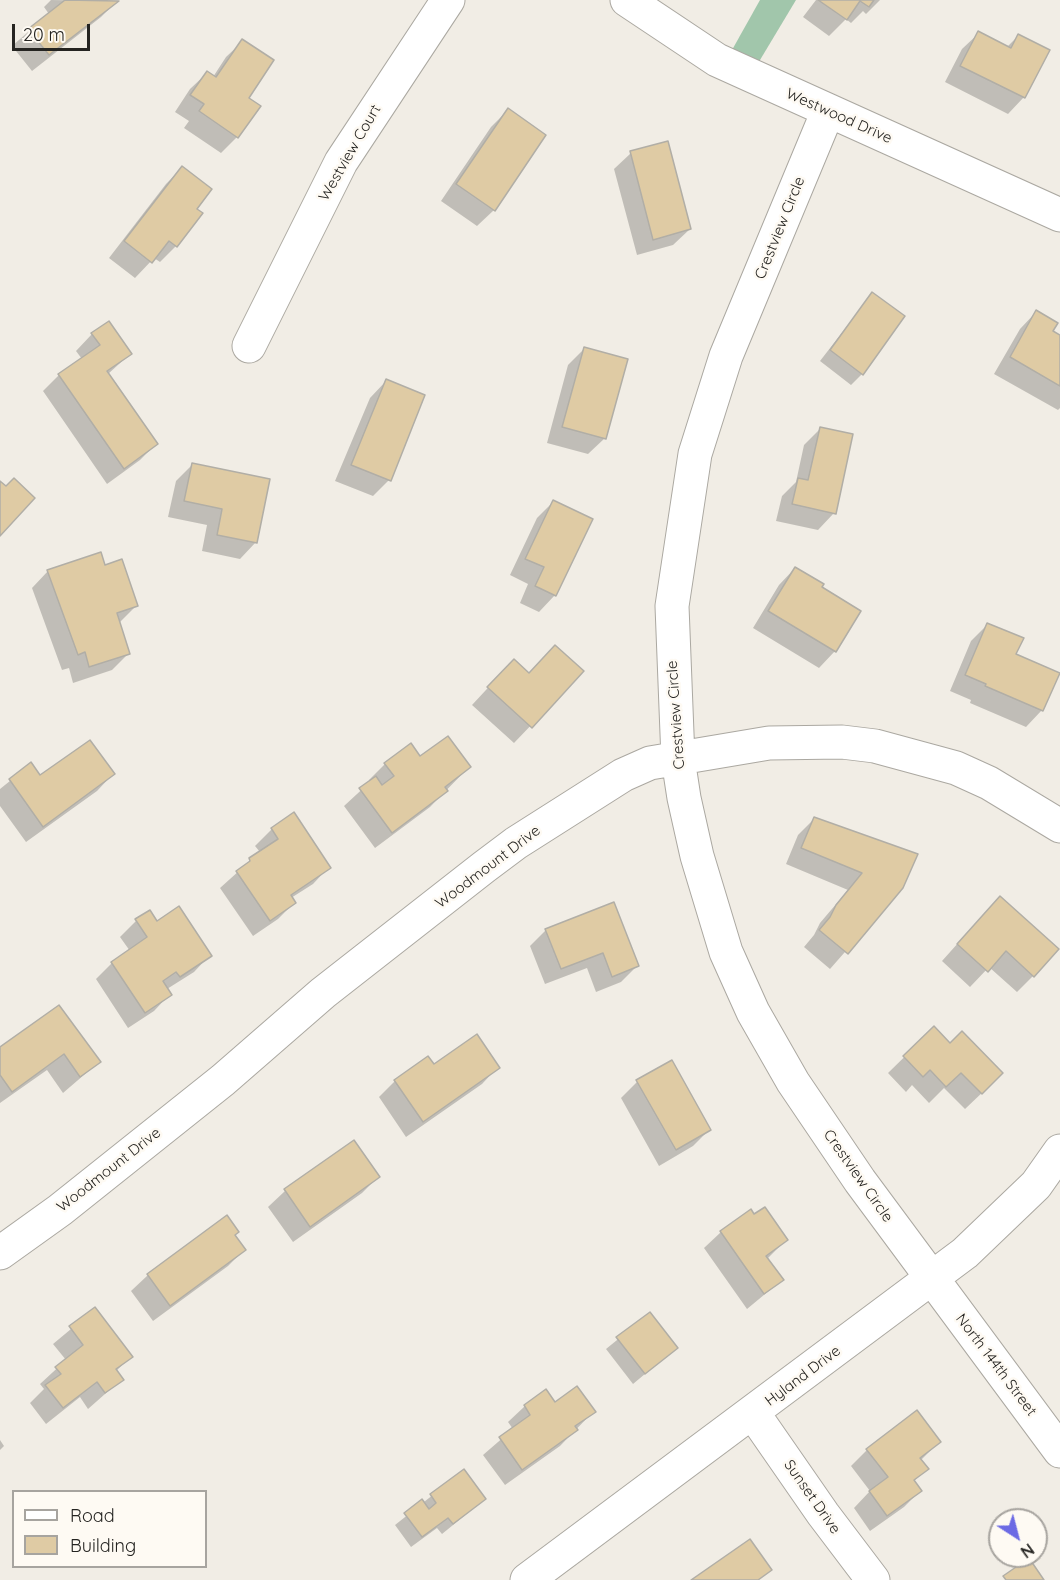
<!DOCTYPE html>
<style>
body{margin:0}
#map{position:relative;width:1060px;height:1580px;overflow:hidden;background:#f1ede5;font-family:Quicksand,sans-serif}
canvas{display:block}
.legend{position:absolute;left:12px;top:1490px;width:195px;height:78px;box-sizing:border-box;background:#fefaf3;border:2px solid #a7a49f;margin:0;padding:8px 10px;list-style:none;font-size:18px;color:#252421}
.legend li{display:flex;align-items:center;gap:12px;height:30px}
.legend b{width:30px;border:2px solid #a7a49f}
.north{position:absolute;left:988px;top:1508px;width:60px;height:60px;box-sizing:border-box;background:#fefaf3;border:2px solid #a7a49f;border-radius:50%;rotate:144deg;font-size:16px;font-weight:700;line-height:24px;text-align:center;color:#252421}
.north::after{content:'';display:block;margin:auto;width:21px;height:27px;background:#6c6ae4;clip-path:polygon(50% 0,100% 100%,50% 72%,0 100%)}
.scale{position:absolute;left:12px;top:24px;width:78px;height:27px;box-sizing:border-box;border:3px solid #252421;border-top:0;padding-left:8px;font-size:18px;line-height:21px;white-space:nowrap;color:#252421;-webkit-text-stroke:4px #fefaf3;paint-order:stroke}
</style>
<div id="map">
<canvas width="1060" height="1580"></canvas>
<ul class="legend">
<li><b style="height:8px;background:#fff"></b>Road</li>
<li><b style="height:16px;background:#dfcba4"></b>Building</li>
</ul>
<div class="north">N</div>
<div class="scale">20 m</div>
</div>
<script>
const c = document.querySelector('canvas').getContext('2d');
c.lineJoin = 'round';
function fill(path, color) {
  c.fillStyle = color;
  c.fill(path, 'evenodd');
}
function stroke(path, color, width, dash) {
  c.strokeStyle = color;
  c.lineWidth = width;
  c.lineCap = dash ? 'butt' : 'round';
  c.setLineDash(dash || []);
  c.stroke(path);
}
function label(font, color, halo, rows, align = 'center') {
  c.font = font + ' Quicksand,sans-serif';
  c.lineWidth = 5;
  c.setLineDash([]);
  c.textBaseline = 'middle';
  c.strokeStyle = halo;
  c.fillStyle = color;
  for (const [text, x, y, turn = 0] of rows) {
    c.save();
    c.translate(x, y);
    c.rotate((+turn || 0) * Math.PI / 180);
    c.textAlign = isNaN(turn) ? turn : align;
    if (halo) c.strokeText(text, 0, 0);
    c.fillText(text, 0, 0);
    c.restore();
  }
}
const green = new Path2D(`
 M760,0H796L757,65L732,50Z`);
const shadow = new Path2D(`
 M51,0L117,1L101,17L32,71L12,46L49,14L44,7Z
 M816,0H880L866,14L863,11L851,23L846,19L829,36L803,17Z
 M979,33L1007,47L1018,36L1024,97L1008,114L945,82L962,49Z
 M243,41L247,98L237,137L221,153L184,128L189,121L175,112L190,89L207,73L213,77L226,57Z
 M508,110L494,210L477,226L441,201L491,127Z
 M631,153L690,229L673,245L637,255L614,169Z
 M182,168L195,209L176,246L160,262L154,258L135,278L109,258L166,184Z
 M872,294L862,374L851,385L820,361Z
 M1036,312L1051,331L1060,337V408L1058,410L994,374L1020,329Z
 M92,334L130,354L108,374L156,444L140,460L107,484L43,391L59,375L82,359L76,351Z
 M584,349L605,438L588,454L547,443L568,365Z
 M386,381L389,480L373,496L335,481L370,398Z
 M820,429L834,513L818,530L776,521L782,496L796,482L804,445Z
 M192,465L256,542L240,559L202,551L207,525L168,517L176,481Z
 M553,502L555,595L539,612L520,603L528,584L510,575L537,518Z
 M104,567L136,606L119,623L129,653L112,670L73,683L69,668L62,670L32,588L48,571Z
 M795,568L820,588L835,651L819,668L753,628L779,585Z
 M988,624L1014,655L1042,710L1026,727L970,703L971,700L950,691L971,641Z
 M582,672L514,743L472,705L498,677Z
 M420,758L469,767L430,807L375,848L344,806L370,782L369,780L385,764Z
 M31,764L40,777L113,774L97,791L26,842L0,806V789Z
 M293,815L329,867L313,884L291,898L294,903L278,919L253,936L220,888L260,852L255,846L272,829Z
 M815,818L902,887L830,969L804,947L814,935L820,923L848,890L786,864L798,835Z
 M984,914L1033,976L1017,992L989,967L970,987L942,961Z
 M136,921L157,923L210,955L194,972L167,989L170,994L154,1011L128,1028L96,979L112,963L130,951L120,937Z
 M546,930L637,966L621,982L596,992L587,968L545,984L530,946Z
 M59,1007L99,1062L63,1093L47,1070L0,1103V1049Z
 M934,1028L985,1090L965,1109L944,1088L929,1103L912,1085L906,1092L888,1073Z
 M433,1066L498,1067L482,1084L406,1137L379,1097L395,1081Z
 M637,1082L709,1130L693,1146L659,1166L621,1098Z
 M353,1142L378,1177L362,1193L293,1242L268,1207L285,1191Z
 M750,1211L786,1240L767,1259L782,1280L747,1309L704,1248L721,1232Z
 M226,1217L233,1235L244,1250L228,1266L153,1321L131,1291L148,1275Z
 M95,1309L131,1357L116,1371L122,1379L88,1409L80,1397L46,1424L30,1403L44,1389L40,1384L66,1360L53,1344Z
 M649,1314L676,1348L633,1384L606,1349Z
 M554,1404L594,1411L560,1446L505,1485L483,1455L513,1429L508,1422L525,1406Z
 M0,1440L4,1446L0,1450Z
 M939,1442L920,1461L927,1469L913,1482L920,1491L904,1507L870,1531L854,1508L870,1491L851,1466L867,1450Z
 M463,1471L485,1499L442,1534L437,1528L411,1547L395,1525Z`);
const building = new Path2D(`
 M65,0L119,1L49,55L28,29Z
 M818,0H874L869,7L860,1L847,20Z
 M978,31L1011,48L1018,34L1050,50L1025,98L960,66Z
 M242,39L274,60L249,98L261,106L238,138L199,111L204,104L190,95L207,71L216,77Z
 M508,108L546,135L495,211L456,184Z
 M668,141L691,229L653,240L630,151Z
 M182,166L212,189L197,209L203,213L177,247L169,241L152,263L124,241Z
 M872,292L905,316L863,375L830,350Z
 M1036,310L1058,323L1053,331L1060,335V386L1010,357Z
 M109,321L132,354L107,371L158,444L124,469L58,374L100,345L91,333Z
 M584,347L628,359L606,439L562,427Z
 M386,379L425,395L391,481L351,465Z
 M820,427L853,434L836,514L792,504L798,478L808,480Z
 M192,463L270,479L257,543L217,535L222,509L184,501Z
 M14,478L35,498L0,536V481L6,486Z
 M553,500L593,519L556,596L535,586L544,567L525,559Z
 M101,552L105,565L122,559L138,606L117,613L130,654L89,667L85,652L78,655L47,570Z
 M795,567L824,584L822,587L861,611L836,652L768,611Z
 M987,623L1024,638L1016,654L1060,673L1043,711L985,686L986,684L965,675Z
 M555,645L584,671L532,728L487,687L514,659L529,673Z
 M448,736L471,767L445,787L448,791L392,833L359,788L376,776L382,785L394,776L384,763L411,743L420,756Z
 M90,740L115,774L43,827L9,779L31,762L40,775Z
 M294,812L331,868L291,895L296,903L270,921L236,871L250,861L249,858L278,839L271,828Z
 M814,817L918,854L903,888L848,954L819,930L830,917L836,905L862,873L801,848Z
 M1000,896L1059,949L1034,977L1006,951L988,972L957,944Z
 M614,902L639,966L612,977L603,953L561,969L545,929Z
 M179,906L212,956L180,977L176,972L163,981L172,995L145,1013L111,962L147,937L135,919L150,910L157,921Z
 M59,1005L101,1062L80,1077L64,1054L12,1092L0,1075V1047Z
 M934,1026L950,1043L962,1031L1003,1073L982,1094L961,1073L946,1087L930,1070L923,1077L903,1056Z
 M477,1034L500,1068L423,1122L394,1080L428,1056L434,1064Z
 M672,1060L711,1130L676,1150L636,1080Z
 M354,1140L380,1177L310,1227L284,1189Z
 M765,1207L788,1240L766,1256L784,1280L764,1294L720,1231L751,1209L754,1214Z
 M227,1215L239,1232L235,1235L246,1250L170,1306L147,1274Z
 M95,1307L133,1357L116,1369L124,1380L105,1393L97,1382L63,1408L45,1385L61,1374L55,1367L83,1345L69,1326Z
 M650,1312L678,1348L645,1374L616,1337Z
 M577,1386L596,1412L575,1426L578,1430L522,1470L499,1437L530,1415L524,1405L546,1389L555,1402Z
 M917,1410L941,1442L920,1458L929,1469L914,1480L922,1491L887,1516L869,1491L888,1477L866,1449Z
 M464,1469L486,1499L453,1524L448,1518L422,1537L404,1513L422,1499L429,1509L436,1503L430,1494Z
 M750,1539L772,1570L758,1580H691Z
 M1029,1558L1044,1580H1006L1003,1576Z`);
const minor = new Path2D(`
 M627,0L717,60L1060,215
 M828,111L726,356L695,454L672,606L678,759L684,798L697,856L726,952L753,1012L793,1082L860,1181L1060,1451
 M249,346L341,162L448,0
 M0,1253L60,1210L223,1080L323,993L484,867L516,843L623,775L650,763L769,743L842,742L875,746L956,768L989,783L1060,826
 M753,1413L823,1514L873,1580
 M527,1580L965,1253L1036,1185L1060,1151`);
const streetNames = [
 ["Westwood Drive",839,116,24],
 ["Westview Court",350,153,-60],
 ["Crestview Circle",780,228,-68],
 ["Crestview Circle",676,715,-94],
 ["Woodmount Drive",488,867,-37],
 ["Woodmount Drive",109,1170,-38],
 ["Crestview Circle",858,1176,55],
 ["North 144th Street",996,1365,53],
 ["Hyland Drive",803,1376,-37],
 ["Sunset Drive",812,1497,55]
];
fill(green, '#a1c6ab');
fill(shadow, '#0003');
fill(building, '#dfcba4');
stroke(building, '#b1aea6', 1.5);
stroke(minor, '#aba8a1', 35);
stroke(minor, '#fff', 33);
label('15px', '#252421', '#fefaf3', streetNames);
</script>
